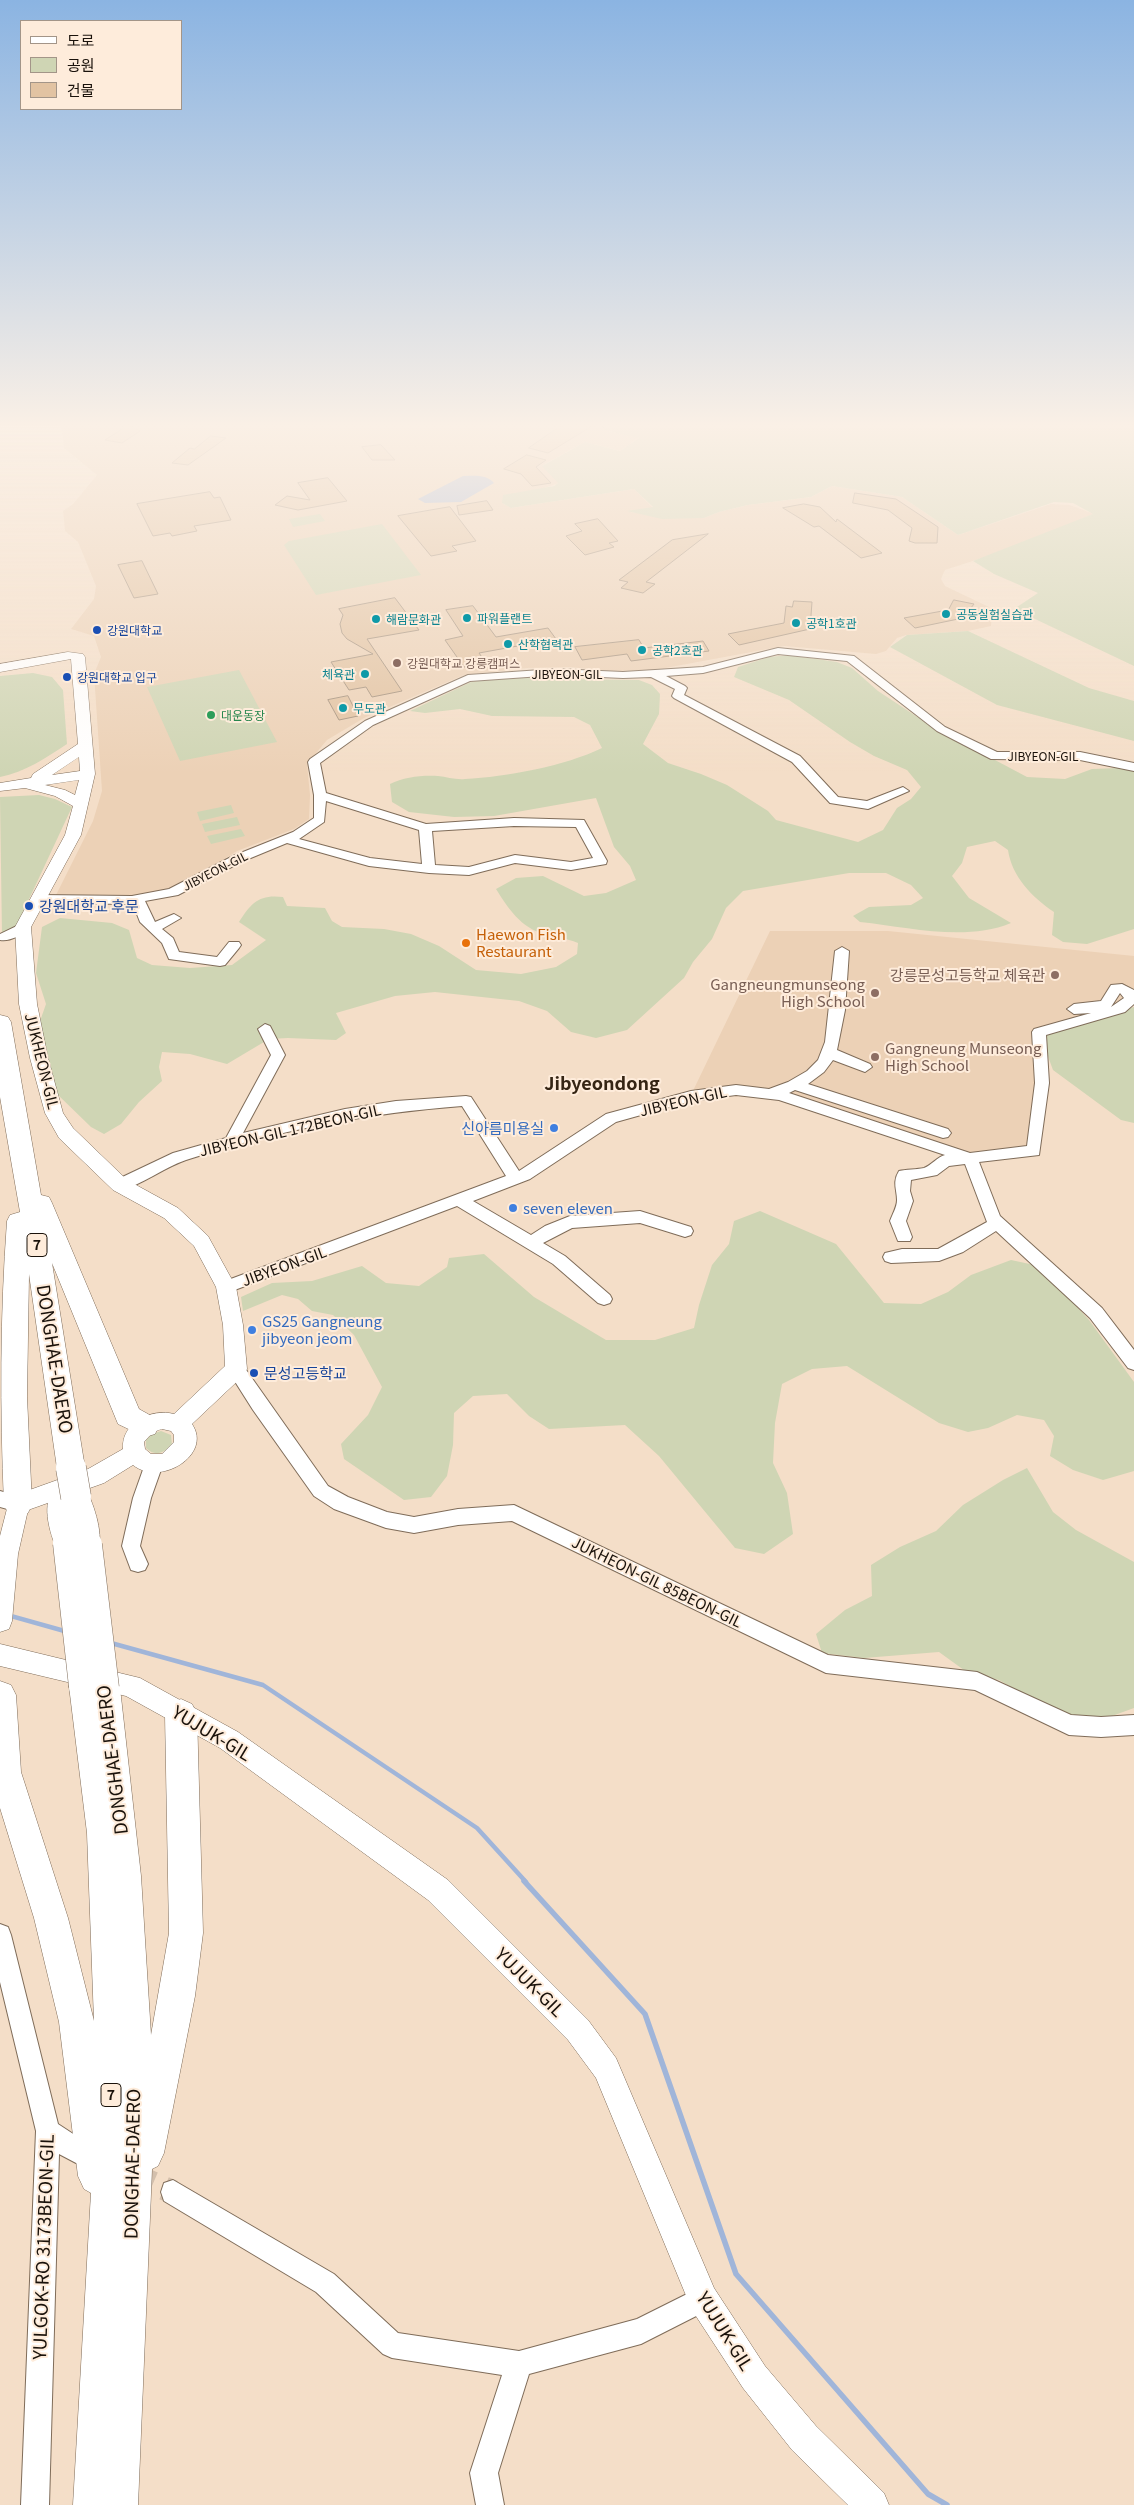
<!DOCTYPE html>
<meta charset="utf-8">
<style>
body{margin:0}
#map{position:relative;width:1134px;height:2505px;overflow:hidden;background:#f4dec8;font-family:Georgia,"Noto Sans KR",serif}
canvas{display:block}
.legend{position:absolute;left:20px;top:20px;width:162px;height:90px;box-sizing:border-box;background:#feecdb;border:1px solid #a39588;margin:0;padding:6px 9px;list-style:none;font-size:15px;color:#1a120b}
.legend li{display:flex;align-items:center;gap:10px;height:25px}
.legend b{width:25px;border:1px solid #a39588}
</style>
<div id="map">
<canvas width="1134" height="2505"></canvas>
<ul class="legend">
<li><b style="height:6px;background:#fff"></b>도로</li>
<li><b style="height:14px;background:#cfd5b4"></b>공원</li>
<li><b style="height:14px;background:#e2c3a2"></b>건물</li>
</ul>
</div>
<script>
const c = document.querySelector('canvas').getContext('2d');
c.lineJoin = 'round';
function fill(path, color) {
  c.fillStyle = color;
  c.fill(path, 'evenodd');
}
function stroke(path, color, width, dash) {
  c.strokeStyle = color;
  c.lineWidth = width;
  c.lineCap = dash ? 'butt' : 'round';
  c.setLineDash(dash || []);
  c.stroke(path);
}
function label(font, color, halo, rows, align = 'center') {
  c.font = font + ' Georgia,"Noto Sans KR",serif';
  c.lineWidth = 4;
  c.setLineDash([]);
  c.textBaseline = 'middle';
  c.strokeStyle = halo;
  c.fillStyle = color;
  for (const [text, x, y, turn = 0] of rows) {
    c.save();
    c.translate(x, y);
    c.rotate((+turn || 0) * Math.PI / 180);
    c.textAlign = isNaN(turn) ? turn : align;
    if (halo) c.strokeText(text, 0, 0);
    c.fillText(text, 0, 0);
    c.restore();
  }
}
const built = new Path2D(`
 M61,423H598L608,431L639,437L621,451L585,442L543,465L559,483L502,503L511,508L634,489L653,508L629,512L704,518L719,512L748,505L811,497L832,486L902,497L958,535L1051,504L1070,505L1094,514L1007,550L945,570L941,579L945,586L989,607L992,614L991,626L968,631L906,635L897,638L886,651L876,654L784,646L633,674L570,667L527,668L464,675L364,718L327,740L307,764L310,795L309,819L294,829L237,851L193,879L162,891L136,896L56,895L93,821L102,791L94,674L101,657L94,636L71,629L94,599L96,586L78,542L65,531L63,511L73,504L97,475L64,448Z
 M770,931H888L1134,956V996L1120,1009L1039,1032L1034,1151L970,1158L780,1095L736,1090L690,1097Z`);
const green = new Path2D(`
 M598,423H777L795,426L800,423H1134V666L1014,609L1038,593L994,574L973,561L1093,514L1073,503L1054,502L958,535L902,497L832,486L811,497L748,505L719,512L704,518L662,519L627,511L653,507L634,489L511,508L502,503L503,495L554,486L558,483L542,466L585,442L620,451L639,438L608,431Z
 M320,514L325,521L293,527L289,519Z
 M382,524L421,575L316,595L284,545L289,541Z
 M968,631L1089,688L1134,701V741L997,705L890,647L907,635Z
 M789,655L837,662L852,668L878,691L931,726L1027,777L1065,779L1092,769L1118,768L1134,769V929L1087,944L1063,942L1052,935L1054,912C1032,897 1012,877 1008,850L995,841L967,847L962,863L952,876L969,898L1011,923C965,942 908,927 860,922L853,916L869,907L911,905L923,898L911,885L886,873H849L743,891L726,908L712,939L693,962L684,978L627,1030L596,1038L571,1032L547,1011L519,1001L435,992L395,996L336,1013L346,1033L336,1040L288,1038L269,1039L227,1064L190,1054L162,1052L159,1067L162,1081L139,1102L121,1124L104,1134L91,1127L56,1093L39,1024L46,1004L36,973L42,927L60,918L112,923L129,930L137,958L152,965L190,968L232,965L266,940L239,922C251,903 259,894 283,897L287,906L325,908L332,921L342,927L384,929L411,934L439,946L476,970L521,974L556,967L577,954L578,943C566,938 555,937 544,934C521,928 508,908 496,889L516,878L543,876L584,896L606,893L636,880L630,866L614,847L596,798L494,816L454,817L409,812L392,802L390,784C404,777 422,775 438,776C447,777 456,780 465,779C506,777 565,766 602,748L590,725L574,717L492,716L460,709L425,713L410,711L471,682L491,679L540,676L563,679L639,680L652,685L660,694L659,714L643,744L668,763L701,774L727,785L768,811L776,820L858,842L883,830L897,808L911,799L921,787L907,770L874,756L850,742L789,700L734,677L738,667L769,657Z
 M239,670L277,742L180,761L147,687Z
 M33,673L52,677L63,690L67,744C46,758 25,772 0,777V676Z
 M39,795L55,799L72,807L17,925L2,935L0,797Z
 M231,805L234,813L200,821L197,812Z
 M237,817L240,825L205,832L202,824Z
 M241,829L245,836L211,844L207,836Z
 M1134,1007V1123L1121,1120L1053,1070L1039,1032Z
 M760,1211L836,1244L884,1303L921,1304L948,1292L971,1275L1011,1260L1039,1266L1089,1320L1134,1382V1471L1103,1480L1073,1470L1050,1456L1054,1436L1044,1420L1017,1415L988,1428L968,1432L939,1423L847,1366L812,1369L782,1384L775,1423L773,1463L787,1493L793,1534L764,1554L735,1548L659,1456L625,1425L549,1429L529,1416L507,1394L473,1396L454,1413L453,1445L447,1476L431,1497L404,1500L344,1459L341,1444L368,1415L382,1387L354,1335L333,1315L312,1311L298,1299L282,1295L243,1311L241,1297L272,1283L312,1281L362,1266L386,1283L419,1286L447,1267L449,1258L484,1254L534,1297L606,1340H655L694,1328L699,1305L712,1265L729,1244L734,1221Z
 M161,1431L171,1435L172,1445C164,1453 155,1457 146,1448V1440L152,1434Z
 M1027,1468L1053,1512L1076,1530L1134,1562V1708L1112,1716L1062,1717L999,1680L968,1673L939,1652L864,1658L822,1653L816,1634L845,1610L872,1596L871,1565L900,1547L936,1531L963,1505L1003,1480Z`);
const water = new Path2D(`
 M463,476C475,476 486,474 494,483L461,502L425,503L418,499Z`);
const streamFar1 = new Path2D(`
 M0,1613L68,1632
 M111,1643L263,1685L477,1828L526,1882`);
const stream = new Path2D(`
 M524,1881L645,2014L736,2274L928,2494L947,2505`);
const building = new Path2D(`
 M565,423H597L548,453L529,448Z
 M130,425L140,431L122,443L105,440L122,429L123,426Z
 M211,436L226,438L188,465L172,463L190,448L194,449Z
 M381,445L395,460H372L362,447Z
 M527,455L546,460L536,467L551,483L532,486L521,474L504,469Z
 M328,478L347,501L298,510L275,505L287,496L310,500L298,483Z
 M210,492L214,498L220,497L231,520L194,526L197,531L172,536L170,533L153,536L137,504Z
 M855,493L896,499L938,527L937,543H915L909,541L912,528L888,510L853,503Z
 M487,501L493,510L459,515L457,506Z
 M804,504L820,507L836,522L837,519L882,553L861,558L819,526L814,527L783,508Z
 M450,507L476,541L452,546L457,551L431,556L398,516Z
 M598,519L618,541L609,543L614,547L585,555L566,536L582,531L575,524Z
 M708,534L646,582L655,584L643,593L621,588L628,582L619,580L672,540Z
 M142,561L158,594L134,598L118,565Z
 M395,598L419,630L367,639L402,691L372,697L366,687L349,690L331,662L373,654L347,639L342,633L340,624L343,615L339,609Z
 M954,600L974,604L963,618L915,628L904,618L948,610Z
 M794,601L812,602L810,629L739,645L728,634L784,623L786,606L792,607Z
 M473,606L496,637L548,628L556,639L479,653L486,663L482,664L484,665L464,667L445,640L463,636L446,610Z
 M639,640L644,648L703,641L709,651L631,661L627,654L582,660L575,647Z
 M348,696L358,716L339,720L328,700Z`);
const minorTunnel = new Path2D(`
 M131,2174L173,2192`);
const minor = new Path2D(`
 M778,648L854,656L945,727L997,752H1080L1134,763V771L1080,760L991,759L937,731L847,661L778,654L703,673L666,676L685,686L687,688L684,695L800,756L838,797L867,801L903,787L909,791L868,809L830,803L792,762L674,698L672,696L675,689L651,677L623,678L556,675L470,681L373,725L320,763L326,793L426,824L514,818L584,820L607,861L606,864L571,870L515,863L469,875L429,873L369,866L287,843L241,862L178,895L145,901L155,922L174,914L181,918L162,929L173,938L179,952L217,957L229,942H239L241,945L239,948L225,965L220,966L169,959L162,943L140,922L133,904L39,903L32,899L39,895L132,896L169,889L233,856L293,832L314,818V795L308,762L310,759L365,721L468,675L556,669L623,672L703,667ZM326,801L419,830L422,864L370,858L299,839L324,822ZM514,826L576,827L593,858L571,862L515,855L469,867L435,865L432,831Z
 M23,923L30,927C24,934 10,942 0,940V934Z
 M842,947L849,951L845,1010L837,1050L870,1064L872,1067L865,1072L833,1060L824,1072L808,1084L948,1129L951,1133L948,1137L943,1138L795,1090L789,1093L970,1153L1027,1146L1035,1083L1032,1032L1034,1029L1091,1013L1074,1014L1067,1009L1074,1004L1101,1001L1111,985L1122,984L1134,990V1004L1125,1012L1046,1035L1049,1083L1039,1155L979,1162L1000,1216L1102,1308L1134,1350V1370L1128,1368L1090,1318L996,1231L963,1252L939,1261L891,1263L885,1261L883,1257L885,1253L902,1249H938L987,1222L965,1164L949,1166L937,1175L911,1180L910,1191L913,1201L906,1221L912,1237L910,1241H898L890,1221C892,1215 897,1207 897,1200C897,1190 892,1182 899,1171C907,1169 915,1170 924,1168C932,1165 937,1157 945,1155L779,1100L736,1095L691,1101L616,1122L530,1179L473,1201L531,1235L545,1226L570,1216L640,1211L691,1227L693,1231L691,1235L685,1237L640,1223L572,1228L543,1243L565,1256L610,1295L612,1299L610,1303L604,1305L598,1303L553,1264L457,1206L232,1291L226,1293L220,1291L218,1287L220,1283L506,1176L462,1106C368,1113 275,1131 186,1160C163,1168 143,1184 120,1191L114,1189L112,1185L114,1181L173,1153L226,1138L271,1055L258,1029L265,1024L270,1026L285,1055L243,1133L345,1109L396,1101L466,1096L471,1097L519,1171L606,1114L691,1091L736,1085L769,1089L788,1082L807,1071L818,1060L825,1042L835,951ZM1120,993L1124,998L1111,1007Z
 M236,1362L242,1364L328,1486L348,1497L387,1512L414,1517L458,1509L514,1505L828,1655L977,1672L1071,1715L1101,1717L1134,1715V1735L1101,1737L1069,1735L975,1690L826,1673L512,1521L458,1525L414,1533L386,1528L334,1509L314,1496L253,1410L227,1369L230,1364Z
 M154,1456L160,1459L163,1464L151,1498L140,1546L148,1564L145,1570L138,1572L131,1570L122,1546L133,1498L145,1464L148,1459Z
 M0,1491L25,1498L27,1504L25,1510L18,1512L0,1507Z
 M0,1924L8,1927L11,1935L58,2124L87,2143L90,2152L87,2161L78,2164L59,2154L49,2505H21L36,2131L0,1982Z
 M173,2180L334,2274L398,2333L519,2351L637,2319L703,2286L712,2290L716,2299L712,2308L641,2344L529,2374L498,2473L504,2505H476L470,2473L502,2375L392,2358L383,2354L316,2292L164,2201L161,2192L164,2183Z`);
const tertiary = new Path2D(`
 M68,652L83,654L85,657L95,774L81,835L31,927L37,1004L48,1058L63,1113L73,1128L127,1180L178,1208L208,1236L236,1287L243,1325L247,1369L244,1375L192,1424C213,1455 160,1487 133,1465L104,1483L28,1510L18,1554L12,1621L9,1629L0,1632V1536L10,1497L88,1469L123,1449C121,1422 152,1408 174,1414L225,1366L223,1325L216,1287L194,1246L164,1218L113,1190L59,1138L45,1113L30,1058L19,1004L15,927L65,835L73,806L55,796L25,788L0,791V783L31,778L33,774L78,744L71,659L0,672V664ZM79,757L80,771L52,775ZM79,780L75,795L65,790L45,785ZM162,1429L171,1431L174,1435V1442L162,1454H151L145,1449L144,1442L153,1432Z
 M0,1644L140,1678L238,1732L448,1880L588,2020L616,2058L714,2288L765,2366L816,2426L884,2493L889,2505H848L792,2450L743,2388L692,2310L596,2078L568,2040L428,1900L220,1748L126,1696L0,1666Z`);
const primary = new Path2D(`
 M0,1015L8,1017L11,1022L41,1195L49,1197L52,1203L139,1409L155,1418L159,1426L155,1434L145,1437L118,1424L52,1263L85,1468L81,1476L71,1480L61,1476L57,1468L29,1274L27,1397L32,1504L28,1513L18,1516L8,1513L4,1504C0,1409 0,1315 7,1221L10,1215L20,1212L0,1097Z
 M76,1485L86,1489C94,1505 105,1537 97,1554L87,1558L76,1553L68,1556L58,1552C51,1537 43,1511 50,1496L63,1494L66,1489Z
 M84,1672L95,1677L104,1674L115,1678L120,1688L141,1876L151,2035L169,1933L165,1714L170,1704L181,1699L192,1704L197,1714L203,1933L195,1996L164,2153L158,2166L152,2169L138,2505H73L91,2193L84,2189L78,2176L59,2022L34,1918L0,1808V1681L11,1685L16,1695L21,1772L68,1918L94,2021L87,1833L69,1686L73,1676Z`);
const primaryBridge = new Path2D(`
 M71,1468L76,1497
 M68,1543L84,1686
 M87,1545L104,1688`);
const markers = [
 [946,614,5,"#0f9aa8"],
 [467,618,5,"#0f9aa8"],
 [376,619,5,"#0f9aa8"],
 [796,623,5,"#0f9aa8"],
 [97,630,5,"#1a4fb4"],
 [508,644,5,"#0f9aa8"],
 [642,650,5,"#0f9aa8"],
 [397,663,5,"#8d6e63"],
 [365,674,5,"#0f9aa8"],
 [67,677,5,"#1a4fb4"],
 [343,708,5,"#0f9aa8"],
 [211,715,5,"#2e9e5b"],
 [29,906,5,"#1a4fb4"],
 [466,943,5,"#e8710a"],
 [1055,975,5,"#8d6e63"],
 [875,993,5,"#8d6e63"],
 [875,1057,5,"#8d6e63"],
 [554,1128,5,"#3f7fe0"],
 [513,1208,5,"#3f7fe0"],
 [252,1330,5,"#3f7fe0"],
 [254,1373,5,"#1a4fb4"]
];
const farCulturenames = [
 ["공동실험실습관",956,614],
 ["파워플랜트",477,618],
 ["해람문화관",386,619],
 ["공학1호관",806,623],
 ["산학협력관",518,644],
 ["공학2호관",652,650],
 ["체육관",355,674,"right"],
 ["무도관",353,708]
];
const farTransitnames = [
 ["강원대학교",107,630],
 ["강원대학교 입구",77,677]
];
const farEducationnames = [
 ["강원대학교 강릉캠퍼스",407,663]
];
const farStreetnames = [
 ["JIBYEON-GIL",567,674],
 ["JIBYEON-GIL",1043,756],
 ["JIBYEON-GIL",215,871,-27]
];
const farLeisurenames = [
 ["대운동장",221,715]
];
const shields = [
 [37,1245,20],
 [111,2095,20]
];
const shieldNames = [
 ["7",37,1245],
 ["7",111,2095]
];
const transitNames = [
 ["강원대학교 후문",39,906],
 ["문성고등학교",264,1373]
];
const foodNames = [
 ["Haewon Fish",476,934],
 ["Restaurant",476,951]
];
const educationNames = [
 ["강릉문성고등학교 체육관",1045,975],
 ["Gangneungmunseong",865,984],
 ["High School",865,1001],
 ["Gangneung Munseong",885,1048,"left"],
 ["High School",885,1065,"left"]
];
const streetNames = [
 ["JUKHEON-GIL",42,1061,76],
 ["JIBYEON-GIL",683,1101,-13],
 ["JIBYEON-GIL 172BEON-GIL",290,1130,-13],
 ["JIBYEON-GIL",284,1266,-20],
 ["JUKHEON-GIL 85BEON-GIL",657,1582,26]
];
const shopNames = [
 ["신아름미용실",544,1128,"right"],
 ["seven eleven",523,1208],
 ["GS25 Gangneung",262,1321],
 ["jibyeon jeom",262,1338]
];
const quarterNames = [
 ["Jibyeondong",602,1083]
];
const nearStreetnames = [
 ["DONGHAE-DAERO",55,1359,81],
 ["YUJUK-GIL",212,1733,31],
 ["DONGHAE-DAERO",112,1760,-97],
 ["YUJUK-GIL",530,1982,45],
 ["DONGHAE-DAERO",132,2164,-89],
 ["YULGOK-RO 3173BEON-GIL",43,2247,-88],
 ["YUJUK-GIL",725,2331,58]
];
fill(built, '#ecd1b6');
fill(green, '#cfd5b4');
fill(water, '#a0b5d9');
stroke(streamFar1, '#a0b5d9', 4.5);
stroke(stream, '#a0b5d9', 5.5);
fill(building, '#e2c3a2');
stroke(building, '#a6927d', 1);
stroke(minorTunnel, '#d3bfac', 24, [24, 12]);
stroke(minor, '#7f6c59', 2);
stroke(tertiary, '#7f6c59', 1);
stroke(primary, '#7f6c59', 1);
fill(minor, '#fff');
fill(tertiary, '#fff');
fill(primary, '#fff');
stroke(primaryBridge, '#7f6c59', 31, []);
stroke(primaryBridge, '#fff', 30);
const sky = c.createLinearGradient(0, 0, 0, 774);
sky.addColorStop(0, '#8bb4e2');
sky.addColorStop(0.55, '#faf0e6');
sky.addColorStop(1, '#faf0e600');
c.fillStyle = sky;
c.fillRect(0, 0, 1134, 774);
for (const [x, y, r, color] of markers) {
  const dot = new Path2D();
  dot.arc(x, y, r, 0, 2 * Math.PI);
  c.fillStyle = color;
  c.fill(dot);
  stroke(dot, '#feecdb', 2);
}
label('12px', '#0d838f', '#feecdb', farCulturenames, 'left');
label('12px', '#164399', '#feecdb', farTransitnames, 'left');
label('12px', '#785e54', '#feecdb', farEducationnames, 'left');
label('12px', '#1a120b', '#feecdb', farStreetnames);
label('12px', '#27864d', '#feecdb', farLeisurenames, 'left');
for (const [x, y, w] of shields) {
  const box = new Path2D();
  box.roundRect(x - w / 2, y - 11.5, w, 23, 4);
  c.fillStyle = '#feecdb';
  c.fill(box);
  stroke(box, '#1a120b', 1);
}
label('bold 14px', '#1a120b', null, shieldNames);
label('15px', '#164399', '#feecdb', transitNames, 'left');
label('15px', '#c56008', '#feecdb', foodNames, 'left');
label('15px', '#785e54', '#feecdb', educationNames, 'right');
label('15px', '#1a120b', '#feecdb', streetNames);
label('15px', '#366cbe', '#feecdb', shopNames, 'left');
label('bold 18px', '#352514', '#feecdb', quarterNames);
label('18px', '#1a120b', '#feecdb', nearStreetnames);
</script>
